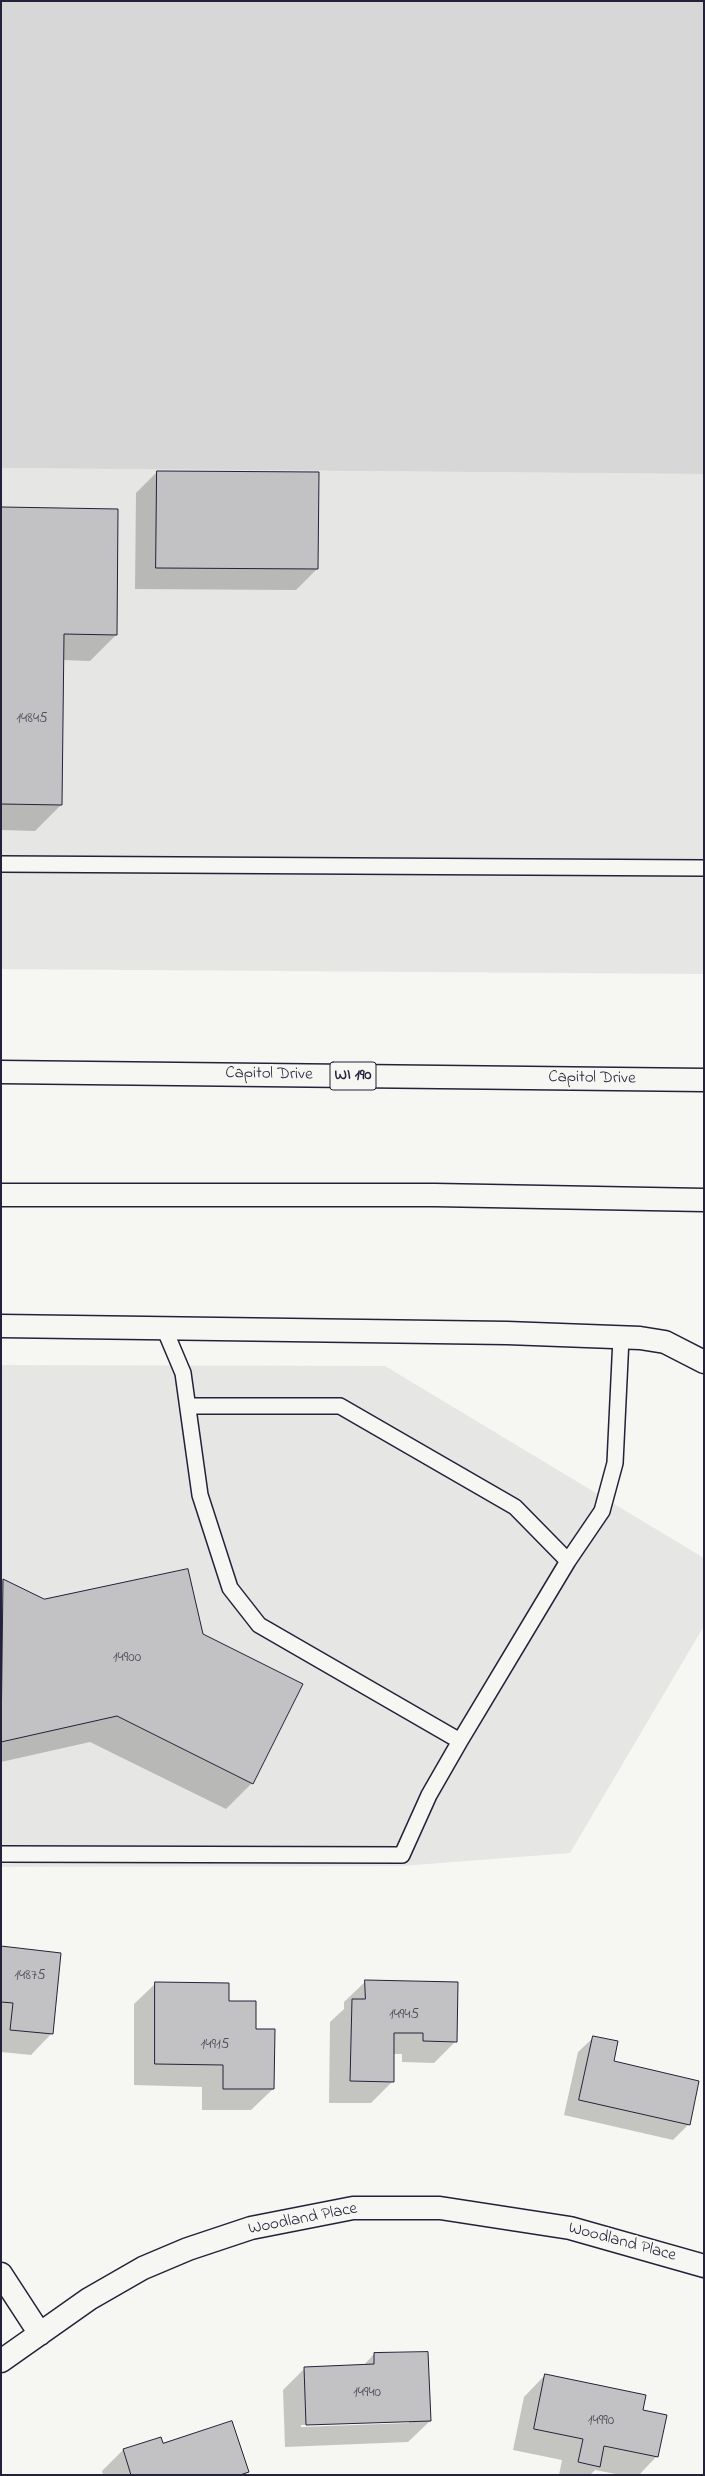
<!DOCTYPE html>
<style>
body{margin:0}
#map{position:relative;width:705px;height:2476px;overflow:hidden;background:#f6f6f2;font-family:"Indie Flower",sans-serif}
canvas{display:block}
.frame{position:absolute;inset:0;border:2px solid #22223b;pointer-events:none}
</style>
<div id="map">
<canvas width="705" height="2476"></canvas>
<div class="frame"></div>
</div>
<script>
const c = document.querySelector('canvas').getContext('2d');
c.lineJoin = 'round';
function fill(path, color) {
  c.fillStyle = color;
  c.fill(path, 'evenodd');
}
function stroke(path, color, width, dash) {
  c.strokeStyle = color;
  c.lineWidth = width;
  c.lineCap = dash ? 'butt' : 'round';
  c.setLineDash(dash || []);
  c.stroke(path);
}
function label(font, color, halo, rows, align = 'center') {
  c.font = font + ' "Indie Flower",sans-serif';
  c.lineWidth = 4;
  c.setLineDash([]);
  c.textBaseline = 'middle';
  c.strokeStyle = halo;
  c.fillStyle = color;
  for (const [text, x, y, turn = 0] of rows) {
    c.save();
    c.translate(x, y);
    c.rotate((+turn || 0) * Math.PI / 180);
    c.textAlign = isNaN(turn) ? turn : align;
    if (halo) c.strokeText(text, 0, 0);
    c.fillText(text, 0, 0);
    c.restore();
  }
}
const built = new Path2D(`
 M1,468L704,474V974L1,969Z
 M1,1365L385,1366L704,1558V1626L570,1853L401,1866L1,1867Z`);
const green = new Path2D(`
 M1,1H704V474L1,468Z`);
const shadow = new Path2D(`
 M157,472L317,569L296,590L135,589L136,493Z
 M1,508L116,635L90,661L63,660L61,805L35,831L1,830Z
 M3,1580L44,1600L202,1635L252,1783L226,1809L90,1742L1,1762V1582Z
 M1,1947L52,2033L31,2055L1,2052Z
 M366,1981L456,2041L434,2063L402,2062V2054H393V2081L371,2103H329L330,2022L344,2009V2002Z
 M156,1983L228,2002L255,2030L273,2089L251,2110H202V2087L134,2085V2004Z
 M594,2037L613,2062L689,2124L673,2140L564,2115L578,2052Z
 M374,2354L430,2421L408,2442L285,2447L283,2390L305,2368L363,2366ZM409,2421V2423L301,2427V2425Z
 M545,2375L657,2456L639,2475H621L595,2470L590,2475H559L562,2460L513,2450L524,2397Z
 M163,2445L248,2472L244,2475H103L102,2471L123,2450Z`);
const building = new Path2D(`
 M157,471L319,472L318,569L156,568Z
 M1,507L118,509L117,635L64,634L62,805L1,804Z
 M188,1569L203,1634L303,1684L253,1784L117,1716L1,1742L3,1579L44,1599Z
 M1,1946L61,1953L53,2034L10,2030L13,2003L1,2002Z
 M365,1980L458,1982L457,2042L423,2041V2033H394V2082L350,2081L352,1999H365Z
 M155,1982L229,1983V2001H256V2029H275L274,2089H223V2065L155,2064Z
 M593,2036L618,2041L614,2061L699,2081L690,2125L579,2100Z
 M428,2352L431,2421L306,2425L304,2367L374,2364V2353Z
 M545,2374L646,2395L643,2410L667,2415L658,2457L604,2446L600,2467L578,2462L583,2439L534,2429Z
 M232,2421L249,2472L240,2475H131L123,2449L161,2437L163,2443Z`);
const lane = new Path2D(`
 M1,864L704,868
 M164,1328L183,1373L200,1495L230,1588L259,1625L460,1741
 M188,1406H340L515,1507L568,1561
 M1,1854L402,1855L429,1795L460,1741L568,1561L602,1511L615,1463L621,1338`);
const street = new Path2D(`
 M1,1326L507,1333L640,1338L665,1342L704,1362
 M1,2274L40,2334
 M1,2361L89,2299L143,2268L188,2249L251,2228L353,2208H440L570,2228L704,2266`);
const primary = new Path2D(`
 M1,1072L704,1080
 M1,1195H435L704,1200`);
const numberNames = [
 ["14845",32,720],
 ["14900",127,1659],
 ["14875",30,1977],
 ["14945",404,2016],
 ["14915",215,2046],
 ["14940",367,2394],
 ["14990",601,2422]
];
const shields = [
 [353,1076,46]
];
const shieldNames = [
 ["WI 190",353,1076]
];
const streetNames = [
 ["Capitol Drive",269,1075,1],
 ["Capitol Drive",592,1079,1],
 ["Woodland Place",303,2220,-11],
 ["Woodland Place",622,2243,15]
];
fill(built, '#e6e6e4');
fill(green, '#d7d7d7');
fill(shadow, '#0003');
fill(building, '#c2c2c4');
stroke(building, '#22223b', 1);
stroke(lane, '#22223b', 18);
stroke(street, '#22223b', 25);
stroke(primary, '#22223b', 25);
stroke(lane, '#f6f6f2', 15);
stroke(street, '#f6f6f2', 22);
stroke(primary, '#f6f6f2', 22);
label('15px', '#4a4a5d', null, numberNames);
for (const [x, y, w] of shields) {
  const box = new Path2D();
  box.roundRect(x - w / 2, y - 14, w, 28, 3);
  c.fillStyle = '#f6f6f2';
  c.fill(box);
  stroke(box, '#22223b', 1);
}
label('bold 16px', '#22223b', null, shieldNames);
label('17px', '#22223b', '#f6f6f2', streetNames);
</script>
